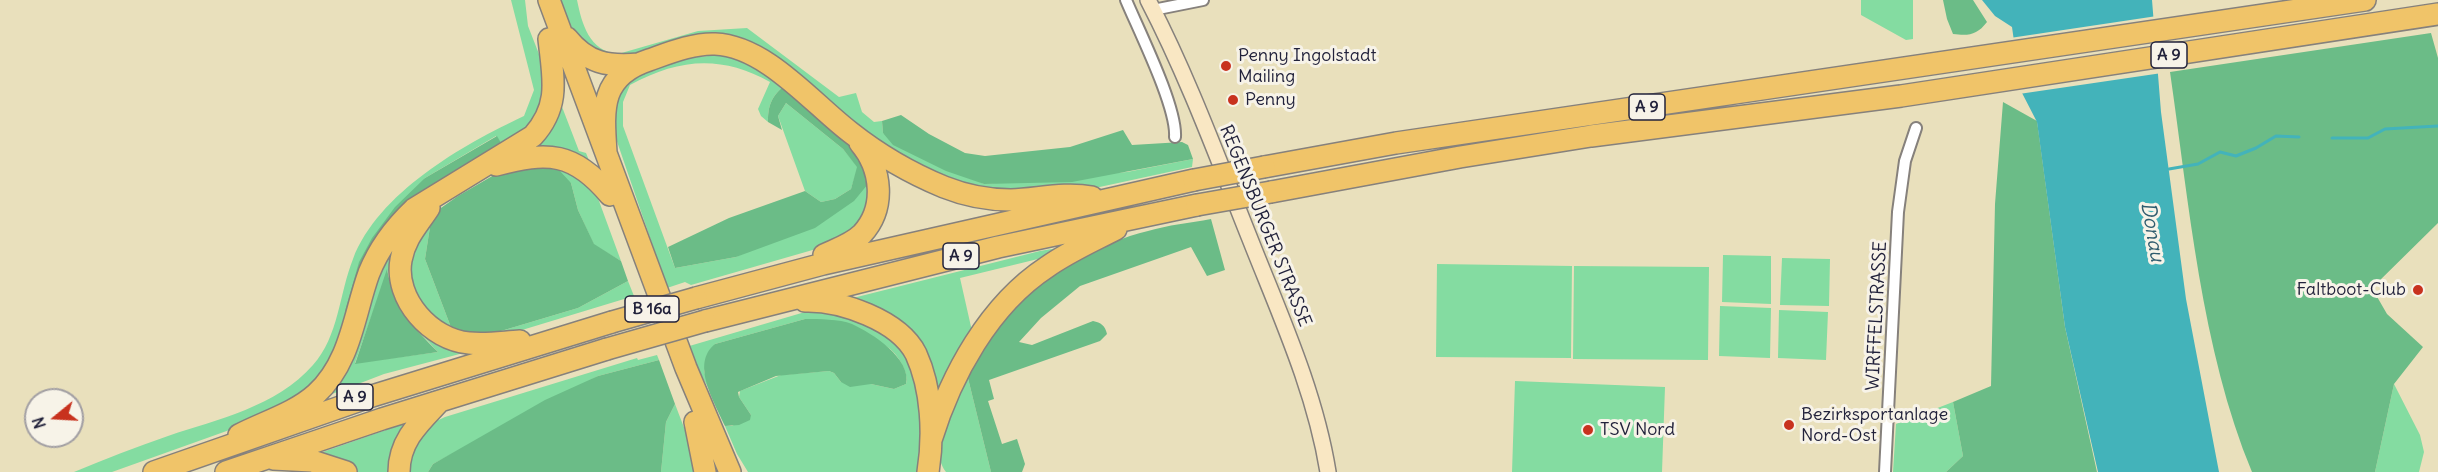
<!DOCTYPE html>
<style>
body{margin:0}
#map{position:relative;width:2438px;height:472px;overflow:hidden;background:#e9e0bc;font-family:Delius,sans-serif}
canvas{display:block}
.north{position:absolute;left:24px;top:388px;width:60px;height:60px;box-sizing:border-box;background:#f7f3e8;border:2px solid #a29fa3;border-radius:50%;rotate:252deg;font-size:16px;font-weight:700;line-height:24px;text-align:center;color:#22223b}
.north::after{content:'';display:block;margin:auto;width:21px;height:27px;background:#c8321e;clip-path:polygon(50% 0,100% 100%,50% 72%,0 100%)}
</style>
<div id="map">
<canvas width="2438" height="472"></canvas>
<div class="north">N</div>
</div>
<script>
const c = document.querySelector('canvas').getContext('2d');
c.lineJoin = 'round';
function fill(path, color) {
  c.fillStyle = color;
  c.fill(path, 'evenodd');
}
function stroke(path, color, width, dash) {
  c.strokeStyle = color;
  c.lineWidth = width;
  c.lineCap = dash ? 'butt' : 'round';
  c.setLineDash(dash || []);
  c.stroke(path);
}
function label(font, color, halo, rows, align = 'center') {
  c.font = font + ' Delius,sans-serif';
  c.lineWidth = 6;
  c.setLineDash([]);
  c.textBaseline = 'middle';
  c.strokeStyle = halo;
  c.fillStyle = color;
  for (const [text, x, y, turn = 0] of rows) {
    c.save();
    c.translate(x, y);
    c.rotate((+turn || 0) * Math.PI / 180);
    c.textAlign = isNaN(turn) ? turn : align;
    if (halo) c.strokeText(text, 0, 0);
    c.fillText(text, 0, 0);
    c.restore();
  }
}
const green = new Path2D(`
 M511,0H525L528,26L546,72L544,113L504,148L496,136L425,178L345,311L353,314L312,392L249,423L112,472H74C105,459 136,447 168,436C218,419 276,407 313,365C339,336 339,294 353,259C378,193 462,145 524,116L534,90Z
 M560,0H577C582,24 589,51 618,54L698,31L747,28L839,97L856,93L862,112L874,122L882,121L883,133L984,184L1127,172L1193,159L1192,167L1095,188L994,194L917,172L742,43L610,62L576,39Z
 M1861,0H1913V39L1906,40L1861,15Z
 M717,55C744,59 761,71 784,86C771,97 768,106 768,122L761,116L758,109L770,82C722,55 679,58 630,85L623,102V126L675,268L736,257L868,184L872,185L860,227L823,247L691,285L685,282L664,289L659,264L611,124L620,86L629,78L681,59Z
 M559,99L579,151L586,153L593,170L519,151Z
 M786,103L843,149L858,167L851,189L835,199L821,202L805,191L778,116Z
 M553,164L587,181L599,201L621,261L594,245L578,210L571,183L524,166Z
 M438,210L430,227L425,259L452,330L475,335L501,331L578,308L628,281L634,296L499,337C481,340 461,340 444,332C435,327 426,317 420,309C396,274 408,236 438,210Z
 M391,240L399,291L471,351L384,374L319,399ZM388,270C394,310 413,324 438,352L355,363Z
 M1081,244L1042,258L960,278L974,340L934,413L924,364L845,300L1040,251Z
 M1723,255L1771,256V304L1722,302Z
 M1782,258L1830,259L1829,306L1780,305Z
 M1437,264L1572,266L1571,358L1436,357Z
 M1574,266L1709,267L1708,360L1573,359Z
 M1720,306L1771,308L1770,358L1719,356Z
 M1779,310L1828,312L1826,360L1778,358Z
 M823,311L874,324L910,356L924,421L919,472H748L737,454L725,426H732L751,415L739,397L740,391L781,375L829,371L834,373L841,382L871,384L894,389L906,384C909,371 897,353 886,346L805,319L715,344L704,371L710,391L686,347L805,312Z
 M657,355L659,360L598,376L433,464L428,472H406V459L430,424L445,417L637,358L638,360Z
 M967,374L991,472H946C926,444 955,400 967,374Z
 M1515,381L1665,387L1662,472H1512Z
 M2394,384L2420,435L2424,452L2419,472H2375Z
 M1953,402L1963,456L1946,472H1893L1896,424Z
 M675,404L701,472H661L666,422Z
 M403,424L393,472H357L341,462L317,454Z`);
const forest = new Path2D(`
 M1943,0H1973L1987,22C1977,35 1969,36 1953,34L1947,19Z
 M2431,33L2438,58V223L2372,288L2387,314L2423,347L2394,384L2375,472H2252C2201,349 2189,203 2170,72Z
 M784,86L863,157L868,184L854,201L815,228L736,257L675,268L668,247L729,218L805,191L821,202L835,199L851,189L857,167L843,149L786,103L778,116L782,130L768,122C768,106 771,97 784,86Z
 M2003,102L2037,121L2065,327L2097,472H1946L1963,456L1953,402L1991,386L1995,204Z
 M901,115L929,134L965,153L985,156L1070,147L1123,130L1132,145L1182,142L1188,145L1193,159L1072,182L984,184L946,171L893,145L883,133L882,121Z
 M497,136L504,148L416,201L353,314L345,311L359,262L372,238L395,207L425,178Z
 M524,166L559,170L571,183L578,210L594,244L621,261L628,281L578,308L501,331L475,335L452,330L425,259L430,227L438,210L458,196L494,175Z
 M1211,219L1225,270L1207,276L1191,247L1080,286L1041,318L1019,342L1032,345L1093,321C1101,323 1105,325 1107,334L1100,341L989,380L994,399L988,401L1002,444L1017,439L1025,464L1022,472H991L967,374C980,353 993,331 1008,312C1037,275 1102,242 1148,231C1168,225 1190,223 1211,219Z
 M387,269C394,307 411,325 438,352L355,364Z
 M805,319C819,319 839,319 852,324C872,333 912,359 906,384L894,389L871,384L850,387L841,382L834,373L829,371L776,376L738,392L739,397L751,415L750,420L739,425L725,426C715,403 690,364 715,344Z
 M659,360L675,404L666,422L661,472H428L433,464L545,400L598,376Z`);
const water = new Path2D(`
 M1982,0H2152L2161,112L2186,299L2219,472H2098L2065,327L2037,122L2021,91L2012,27L1995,16Z`);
const pier = new Path2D(`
 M2157,16L2162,73L2019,94L2010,38Z`);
const stream = new Path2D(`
 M2332,138H2368L2385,129L2438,126
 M2169,169L2198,164L2220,152L2236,156L2256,148L2276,136L2299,137`);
const street = new Path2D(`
 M1126,0C1139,31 1177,107 1175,137
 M1153,10L1203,0
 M1885,472L1898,212L1905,161L1916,128`);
const secondary = new Path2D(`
 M1148,0C1188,77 1218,159 1250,239C1280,315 1315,391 1328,472`);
const highway = new Path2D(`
 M549,0L686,368L730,472
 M567,38C587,63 608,67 639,64
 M606,152C603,109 600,76 649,60C669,53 694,43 715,44C766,46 812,103 850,132C879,155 910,173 944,187C964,195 989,200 1011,200C1038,199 1064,192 1092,197
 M496,165C548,151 574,152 610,195
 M1264,167L1396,143L2365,0
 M1271,192L1460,157L1591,136L1901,96L2438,14
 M429,208C418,225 405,238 401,260C394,299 431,340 469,343C486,345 503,342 520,341
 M824,255C837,249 852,244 862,234C886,208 882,169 860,143
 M696,298L823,264L1194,180
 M805,301C840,300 899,320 916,354C932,389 934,435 928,472
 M705,321L998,247L1197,205
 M695,422L705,472
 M239,435C264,422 295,413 316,394C351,362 354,314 369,273C379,248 395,227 414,209L533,136C561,105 553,77 549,39
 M931,440C951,375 989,305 1047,267C1068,252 1093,241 1116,229
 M273,459L312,461L346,472
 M154,472L372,396L612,322
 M226,472L382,419L607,349
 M399,472C399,441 419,423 439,402`);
const highwayBridge = new Path2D(`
 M1194,180L1264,167
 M1197,205L1271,192
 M612,322L696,298
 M607,349L705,321`);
const markers = [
 [1226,66,6,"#c8321e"],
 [1233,100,6,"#c8321e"],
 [2418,290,6,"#c8321e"],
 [1789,425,6,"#c8321e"],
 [1588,430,6,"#c8321e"]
];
const shields = [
 [2169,55,36],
 [1647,107,36],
 [961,256,36],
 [652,309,54],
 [355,397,36]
];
const shieldNames = [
 ["A 9",2169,55],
 ["A 9",1647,107],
 ["A 9",961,256],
 ["B 16a",652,309],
 ["A 9",355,397]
];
const poiNames = [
 ["Penny Ingolstadt",1238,56],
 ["Mailing",1238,77],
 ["Penny",1245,100],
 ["Faltboot-Club",2406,290,"right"],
 ["Bezirksportanlage",1801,415],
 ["Nord-Ost",1801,436],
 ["TSV Nord",1600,430]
];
const streetNames = [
 ["REGENSBURGER STRASSE",1265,226,68],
 ["WIRFFELSTRASSE",1877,316,-87]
];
const waterNames = [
 ["Donau",2152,232,80]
];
fill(green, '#84dca1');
fill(forest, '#6bbc87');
fill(water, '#43b3ba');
fill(pier, '#e9e0bc');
stroke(stream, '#43b3ba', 3);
stroke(street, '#86817c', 14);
stroke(secondary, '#86817c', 18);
stroke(highway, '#86817c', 24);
stroke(street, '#fff', 10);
stroke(secondary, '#f9e7c3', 15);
stroke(highway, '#f0c469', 21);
stroke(highwayBridge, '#86817c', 24, []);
stroke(highwayBridge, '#f0c469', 21);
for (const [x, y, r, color] of markers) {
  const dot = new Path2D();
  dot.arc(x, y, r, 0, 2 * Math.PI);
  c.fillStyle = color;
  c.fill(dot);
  stroke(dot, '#f7f3e8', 2);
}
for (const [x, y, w] of shields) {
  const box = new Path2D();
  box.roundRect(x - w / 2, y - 13, w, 26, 4.5);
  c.fillStyle = '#f7f3e8';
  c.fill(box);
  stroke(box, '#22223b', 1.5);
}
label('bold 16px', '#22223b', null, shieldNames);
label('18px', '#22223b', '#f7f3e8', poiNames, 'left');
label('18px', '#22223b', '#f7f3e8', streetNames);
label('italic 20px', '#2f5c6e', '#f7f3e8', waterNames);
</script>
